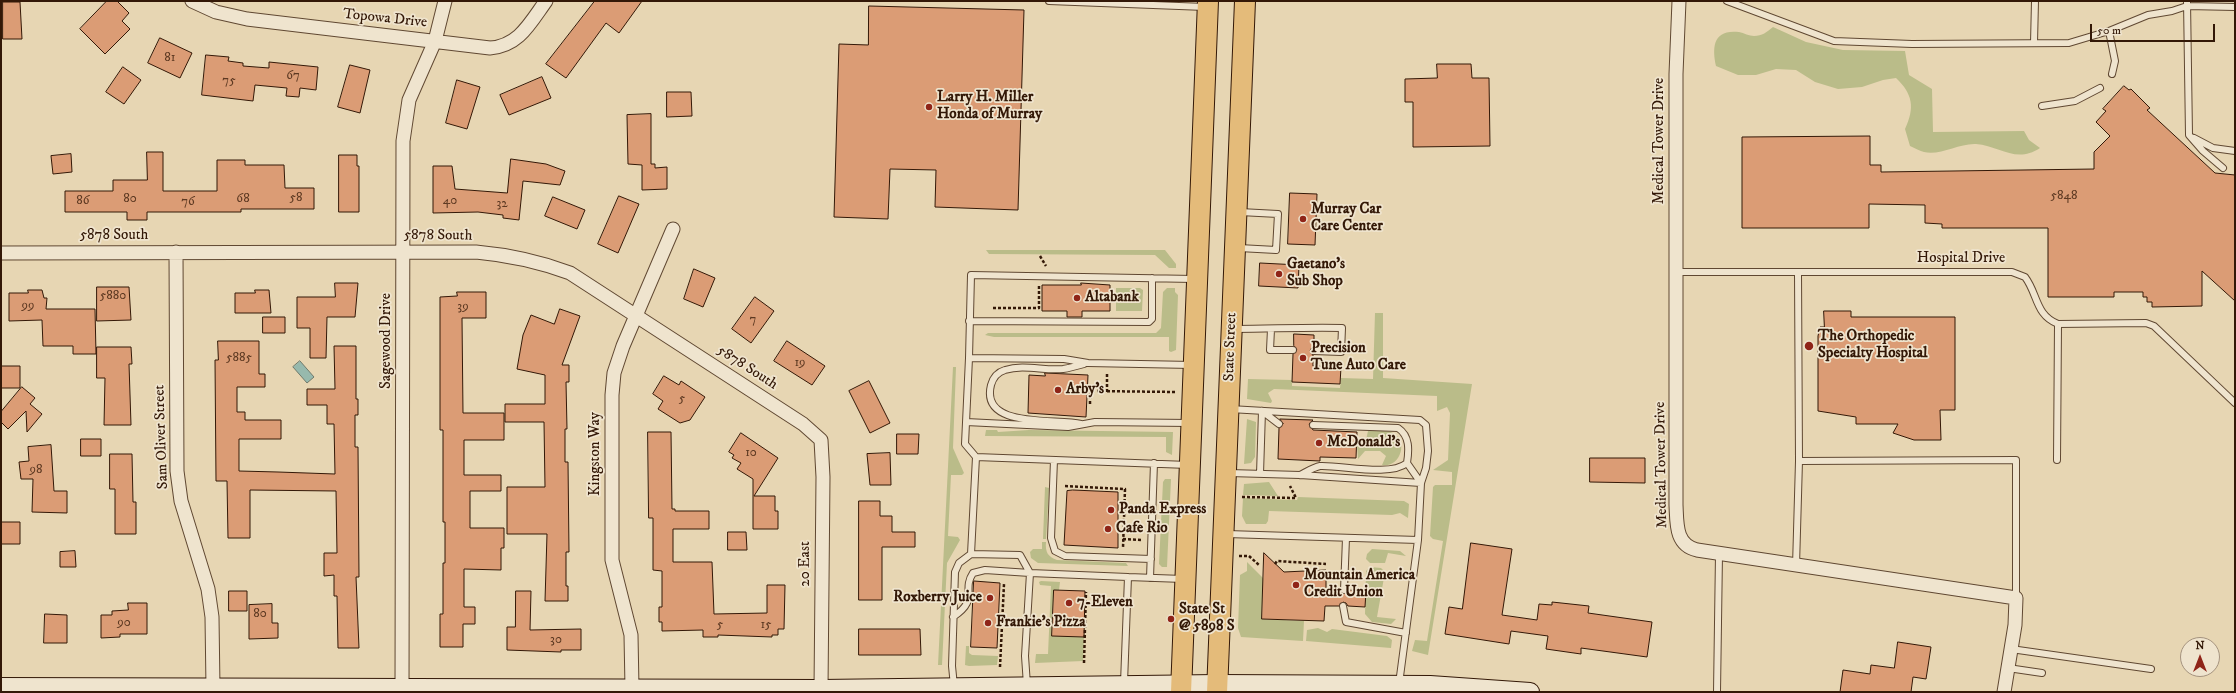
<!DOCTYPE html>
<style>
body{margin:0}
#map{position:relative;width:2236px;height:693px;overflow:hidden;background:#e7d6b3;font-family:"IM FELL DW Pica",serif}
canvas{display:block}
.frame{position:absolute;inset:0;border:2px solid #331807;pointer-events:none}
.north{position:absolute;left:2180px;top:637px;width:40px;height:40px;box-sizing:border-box;background:#efe4ce;border:1px solid #a4927e;border-radius:50%;rotate:0deg;font-size:11px;font-weight:700;line-height:16px;text-align:center;color:#331807}
.north::after{content:'';display:block;margin:auto;width:14px;height:18px;background:#8f2418;clip-path:polygon(50% 0,100% 100%,50% 72%,0 100%)}
.scale{position:absolute;left:2090px;top:24px;width:125px;height:18px;box-sizing:border-box;border:2px solid #331807;border-top:0;padding-left:5px;font-size:12px;line-height:14px;white-space:nowrap;color:#331807;-webkit-text-stroke:3px #efe4ce;paint-order:stroke}
</style>
<div id="map">
<canvas width="2236" height="693"></canvas>
<div class="frame"></div>
<div class="north">N</div>
<div class="scale">50 m</div>
</div>
<script>
const c = document.querySelector('canvas').getContext('2d');
c.lineJoin = 'round';
function fill(path, color) {
  c.fillStyle = color;
  c.fill(path, 'evenodd');
}
function stroke(path, color, width, dash) {
  c.strokeStyle = color;
  c.lineWidth = width;
  c.lineCap = dash ? 'butt' : 'round';
  c.setLineDash(dash || []);
  c.stroke(path);
}
function label(font, color, halo, rows, align = 'center') {
  c.font = font + ' "IM FELL DW Pica",serif';
  c.lineWidth = 3.5;
  c.setLineDash([]);
  c.textBaseline = 'middle';
  c.strokeStyle = halo;
  c.fillStyle = color;
  for (const [text, x, y, turn = 0] of rows) {
    c.save();
    c.translate(x, y);
    c.rotate((+turn || 0) * Math.PI / 180);
    c.textAlign = isNaN(turn) ? turn : align;
    if (halo) c.strokeText(text, 0, 0);
    c.fillText(text, 0, 0);
    c.restore();
  }
}
const green = new Path2D(`
 M1773,27L1806,42L1843,50L1905,51L1909,75L1932,89L1933,132L2024,131L2029,140L2040,148C2016,164 2000,146 1976,144C1959,143 1940,156 1924,152C1920,151 1915,148 1910,146L1905,129C1915,108 1913,94 1896,78L1883,80L1862,87L1838,89L1815,82L1796,70L1776,69L1756,75H1738L1716,66C1712,47 1713,29 1739,32C1744,33 1749,36 1754,36C1762,36 1767,32 1773,27Z
 M986,250H1165L1176,264V268H1169L1155,255L989,254Z
 M1116,288H1140L1143,290L1142,311H1116Z
 M1167,288H1175V292L1178,295L1176,350L1171,352L1169,351V337H994L985,335L988,333H1156L1161,328L1163,292Z
 M1375,313H1383V378L1472,384L1428,655L1412,651L1415,640L1427,641L1443,541L1433,539L1430,536L1433,487L1435,485H1452V472L1433,470L1448,460L1450,413L1447,407L1437,411V396L1274,389L1268,393L1272,401L1271,403L1247,399L1248,379L1292,380V386L1340,388L1341,378L1373,379Z
 M953,367H956L953,448L964,473L962,475H951L948,536L958,537L960,540L947,563L942,665H938Z
 M1247,419L1256,422L1255,457L1251,463L1244,464Z
 M986,430H997L998,432L1029,430L1173,432L1172,455L1166,452V437L985,436Z
 M1368,431C1375,431 1386,430 1393,433C1409,442 1400,468 1382,465L1386,456L1380,451H1365L1358,459L1357,444L1366,440Z
 M1165,479H1171L1167,567H1162L1159,564L1163,482Z
 M1269,482L1278,496L1243,495L1244,484Z
 M1045,487L1049,488L1046,539H1043Z
 M1298,497L1404,501L1409,504L1408,518L1400,513L1392,515L1269,511L1268,521L1266,524H1246L1242,516L1243,498L1297,500Z
 M1042,542H1046C1045,552 1048,557 1057,560L1126,563L1128,566L1038,563L1031,558L1030,552L1033,549H1042Z
 M1372,549L1400,551L1406,556L1388,553L1385,563H1370L1366,559L1367,554Z
 M1247,562L1265,580V589H1263L1262,619L1304,621L1303,641L1241,637L1238,628L1240,575L1247,571Z
 M1370,567L1381,568L1385,572L1377,617L1396,619L1391,624L1372,622L1365,614L1366,571Z
 M1041,581L1060,582L1059,590H1054L1052,635L1084,637L1083,661L1035,663L1036,654H1048L1051,586L1040,585L1039,582Z
 M1318,628L1327,632L1332,629L1387,636L1392,640L1391,648L1306,641L1307,630Z
 M966,646H969V653L972,655L998,656L997,665L969,666L965,665Z`);
const water = new Path2D(`
 M300,361L314,377L307,383L293,367Z`);
const building = new Path2D(`
 M107,1H117L129,13L122,21L130,29L105,54L80,29Z
 M595,1H642L619,33L606,23L566,78L546,64Z
 M3,2H20L22,39H3Z
 M869,6L1024,10L1018,210L935,207L936,170L890,169L888,219L834,217L839,44L868,45Z
 M160,38L192,53L180,78L148,63Z
 M206,55L229,57L228,61L243,63V66L269,68V62L318,67L316,90L300,88L299,97L286,96L287,88L255,85L253,101L202,95Z
 M1437,64H1471L1472,78H1489L1490,146L1413,147V102H1405V79L1437,78Z
 M350,65L370,70L360,113L338,107Z
 M123,67L141,80L124,104L106,92Z
 M542,77L551,98L509,115L500,95Z
 M457,80L480,87L467,129L446,123Z
 M2124,86L2129,90L2131,89L2150,108L2147,110L2215,173L2235,175V301L2202,271V306L2152,307V302H2147V297H2143V292H2114V297H2048V228H1942V224L1925,223V205L1869,204V228H1742V137L1870,136V165H1881V172L2094,169V152L2110,136L2096,122L2106,111L2103,109Z
 M667,92H691L692,116L667,117Z
 M651,114V164H655V168L667,167V189L642,190V165L628,164L627,115Z
 M147,152H163V191H217V160H245V165H284L285,188H314V209H241V212H147V220H127V212H65V191H113V180H147Z
 M71,154L72,172L53,174L51,156Z
 M339,155H357V166H359V212H339Z
 M511,159L546,164L565,171L560,185L523,181L519,220L503,218V215L478,212L433,213V166H452L455,189L507,193Z
 M1290,193L1317,194L1315,245L1288,244Z
 M619,196L639,204L618,253L598,244Z
 M553,197L585,210L577,229L545,216Z
 M1260,263L1299,265L1298,288L1259,286Z
 M694,269L715,278L703,307L684,299Z
 M335,283H358L355,317H327L326,358H310V328H297V297H335Z
 M1081,283L1110,285V311H1082V317H1067V311H1042V285H1081Z
 M97,287H129L131,320L97,321Z
 M28,290H42L44,298H47L46,309H95L96,354H73V346H43L42,320L9,321V293H28Z
 M255,290H269L271,313H235V293H255Z
 M457,292H486V318H462L463,413H504V440H464V475H501V491H470V528H504V548H501V570L464,569V607H475V624H463V647H440V614H443V563H445V522H443V430H440V297L457,296Z
 M755,297L774,311L751,343L732,329Z
 M560,309L580,316L562,365H569V382H566L567,429H565V462H568L569,552H566V586H568V601H545L547,534H507V487H545L544,422H505V404H545V375L517,369L523,335L531,315L554,324Z
 M1824,311H1851V317H1955V410H1940L1941,440H1914L1893,433L1898,424H1856V417L1818,411V336L1820,327H1824Z
 M263,317H285V333H263Z
 M1294,334L1314,335V347L1310,350L1313,355V366L1341,367L1340,384L1292,382L1293,354L1297,350L1294,346Z
 M218,341H259V374H265V387H237V412H245V420H281V439H239V471L278,472L335,474L334,424H327V405H307V389H335L334,346H356V399H358V415H355V447H358L359,577H356L359,648H338L337,596H334V575L324,576V553H337L336,491L250,490V538H228L227,481H216L215,360H218Z
 M787,341L825,366L812,385L774,361Z
 M97,347H131L132,364H129L131,425H104L105,378H97Z
 M1,366H20V388H1Z
 M1045,373L1088,375L1086,417L1028,413L1029,375L1045,376Z
 M664,376L679,385L681,381L705,397L690,420L680,423L658,409L663,401L653,394Z
 M869,381L890,423L870,433L849,391Z
 M22,387L35,398L30,404L42,414L27,432L26,411L8,429L1,422V412Z
 M1280,419L1313,420L1309,424L1313,430L1357,432L1356,458L1320,457V461L1278,459L1279,428L1283,424Z
 M648,432H671L672,509H675V511H709V529H673V562H712L714,614L767,613V585H785L784,629H778V635H772V637L718,635V637H703V630L662,631V622H659V607H662V571L653,570V518H649Z
 M741,433L778,458L754,496H775V511H778V529H753V479L737,469L741,463L732,458L734,455L729,452Z
 M897,434H919L918,454H897Z
 M81,439H101V456H81Z
 M51,445L54,491H67V513L32,512L33,479H21L19,462L29,461L28,447Z
 M890,453L891,485H870L867,454Z
 M110,454H132L133,502H136V534H115V489H110Z
 M1590,458H1645V483L1590,482Z
 M1073,490L1118,492V548L1064,545L1067,491Z
 M859,501H880V516H892V532H915V547H882V600H859Z
 M1,522H20V544H1Z
 M728,532H746L747,550H728Z
 M1471,543L1512,549L1502,615L1537,620L1539,604L1552,605V602L1589,606L1588,613L1652,622L1647,657L1581,648V654L1546,649L1548,636L1511,631L1509,644L1445,634L1449,607L1462,609Z
 M75,551L76,567H60V552Z
 M1264,553L1284,572L1326,570V590H1340L1344,594L1348,590L1366,591L1365,607L1348,606L1346,603L1343,602L1339,606H1325L1324,621L1262,619Z
 M974,581L1000,583L997,648L971,647Z
 M1054,590L1085,591L1084,637L1052,636Z
 M229,591H247V611H229Z
 M516,591H531L530,630L581,629V650H561V652L507,650V627H515Z
 M128,603H147V634H120V637L101,638V615H112V611L128,610Z
 M272,604V623H278V638L249,639V605Z
 M45,614L67,615V643H44Z
 M859,629H920L921,655H859Z
 M1898,642L1931,647L1926,679L1913,677L1911,692H1840L1843,670L1870,674L1871,665L1894,668Z`);
const path = new Path2D(`
 M1040,256L1046,266
 M993,308H1039V286
 M1107,392V374
 M1090,404V391L1176,392
 M1065,486L1125,489L1123,548
 M1242,497L1296,498L1290,486
 M1123,539L1141,540
 M1239,556H1249L1259,565
 M1275,564L1277,561L1326,564
 M1084,663L1086,592
 M1000,667L1004,584`);
const lane = new Path2D(`
 M1049,1L1205,7
 M1727,1L1834,41L1912,44L2069,43L2109,31L2148,15L2172,11L2187,6L2235,7
 M2187,1L2189,135L2203,151L2223,168
 M2109,31L2115,61L2112,74
 M2034,43L2035,1
 M2042,106L2075,101L2100,88
 M2194,138L2213,148L2235,151
 M1239,248L1276,250L1278,214L1240,212
 M1676,272H2012L2025,277C2038,294 2035,315 2058,324L2146,323L2154,326L2235,403
 M1798,272L1799,461L2016,460V598
 M969,321L1149,322L1152,319V278
 M1235,329C1271,329 1306,327 1342,328L1341,352L1314,351
 M1271,329L1270,350H1293
 M969,358L971,275L1194,279
 M1230,409L1420,420L1426,425L1428,451L1426,468L1421,483L1418,540
 M1262,411L1279,424
 M966,422L1068,427L1095,422L1190,423
 M1081,424C1055,418 980,429 991,385C993,378 998,372 1005,370C1024,364 1044,371 1063,369C1070,368 1077,366 1084,364
 M976,457L965,444L969,358L1064,359L1088,363L1192,365
 M1054,460L1051,538L1055,551L1065,556L1151,559
 M2057,460L2058,324
 M1407,463L1421,483
 M1229,473L1300,475L1421,483
 M1260,474L1262,411
 M1300,475C1306,472 1314,467 1320,466C1342,465 1390,477 1407,463C1409,450 1410,436 1398,428L1313,425
 M1227,534L1418,540L1399,684
 M971,554L1020,555L1030,573L1128,577
 M1796,566L1799,461
 M1150,578L1154,463
 M1344,590L1346,538
 M1343,606L1346,622L1406,633
 M953,617C980,599 961,591 973,573L985,570L1030,573L1025,656L1027,685
 M2011,649L2151,669
 M2008,668L2042,673
 M1124,683L1128,577L1183,579
 M954,686L952,666L955,572L959,563L971,554L976,457L1188,465
 M1717,692L1719,554`);
const street = new Path2D(`
 M192,1L216,12L247,19L490,48C519,46 530,23 546,1
 M1679,1L1676,74V505C1677,523 1675,545 1697,550L2016,598L2015,625L2004,692
 M176,252L177,471L181,501L208,589L212,617L213,688
 M1,253L476,252C509,255 538,261 570,273L803,424L821,440L823,477L821,689
 M402,688L403,141L409,100L435,41L445,1
 M632,688L631,635L612,560V395L614,373L623,346L673,229`);
const secondary = new Path2D(`
 M1,687L821,689L1217,684L1430,685L1530,692`);
const primary = new Path2D(`
 M1181,692L1208,1
 M1217,692L1245,1`);
const markers = [
 [929,107,4,"#8f2418"],
 [1303,219,4,"#8f2418"],
 [1279,274,4,"#8f2418"],
 [1077,298,4,"#8f2418"],
 [1809,346,5,"#8f2418"],
 [1303,358,4,"#8f2418"],
 [1058,390,4,"#8f2418"],
 [1319,443,4,"#8f2418"],
 [1111,510,4,"#8f2418"],
 [1108,529,4,"#8f2418"],
 [1296,585,4,"#8f2418"],
 [990,598,4,"#8f2418"],
 [1069,603,4,"#8f2418"],
 [1171,619,4,"#8f2418"],
 [988,623,4,"#8f2418"]
];
const numberNames = [
 ["81",170,58],
 ["67",293,76],
 ["75",229,81],
 ["5848",2064,196],
 ["58",296,198],
 ["80",130,199],
 ["68",243,199],
 ["86",83,201],
 ["40",450,201],
 ["76",188,202],
 ["32",502,204],
 ["5880",113,296],
 ["99",28,306],
 ["39",463,307],
 ["7",753,320],
 ["5885",239,358],
 ["19",800,363],
 ["5",682,399],
 ["10",751,453],
 ["98",36,470],
 ["80",260,614],
 ["90",124,623],
 ["5",720,625],
 ["15",766,625],
 ["30",556,640]
];
const streetNames = [
 ["Topowa Drive",385,19,6],
 ["Medical Tower Drive",1660,141,-90],
 ["5878 South",114,236],
 ["5878 South",438,236,1],
 ["Hospital Drive",1961,259],
 ["Sagewood Drive",387,341,-90],
 ["State Street",1231,347,-88],
 ["5878 South",747,368,33],
 ["Sam Oliver Street",162,437,-92],
 ["Kingston Way",596,454,-90],
 ["Medical Tower Drive",1662,465,-91],
 ["20 East",806,564,-90]
];
const poiNames = [
 ["Larry H. Miller",937,98],
 ["Honda of Murray",937,115],
 ["Murray Car",1311,210],
 ["Care Center",1311,227],
 ["Gaetano's",1287,265],
 ["Sub Shop",1287,282],
 ["Altabank",1085,298],
 ["The Orthopedic",1818,337],
 ["Specialty Hospital",1818,354],
 ["Precision",1311,349],
 ["Tune Auto Care",1311,366],
 ["Arby's",1066,390],
 ["McDonald's",1327,443],
 ["Panda Express",1119,510],
 ["Cafe Rio",1116,529],
 ["Mountain America",1304,576],
 ["Credit Union",1304,593],
 ["Roxberry Juice",982,598,"right"],
 ["7-Eleven",1077,603],
 ["State St",1179,610],
 ["@ 5898 S",1179,627],
 ["Frankie's Pizza",996,623]
];
fill(green, '#babc89');
fill(water, '#97b9ad');
stroke(water, '#6f796b', 1);
fill(building, '#db9c75');
stroke(building, '#331807', 1);
stroke(lane, '#604832', 8);
stroke(street, '#604832', 15);
stroke(secondary, '#331807', 20);
stroke(primary, '#331807', 22);
stroke(path, '#331807', 2.5, [3, 2]);
stroke(lane, '#efe4ce', 6);
stroke(street, '#efe4ce', 13);
stroke(secondary, '#efe4ce', 18);
stroke(primary, '#e4bb7a', 20);
for (const [x, y, r, color] of markers) {
  const dot = new Path2D();
  dot.arc(x, y, r, 0, 2 * Math.PI);
  c.fillStyle = color;
  c.fill(dot);
  stroke(dot, '#efe4ce', 1.5);
}
label('13px', '#5d3922', null, numberNames);
label('15px', '#331807', '#efe4ce', streetNames);
label('bold 15px', '#331807', '#efe4ce', poiNames, 'left');
</script>
